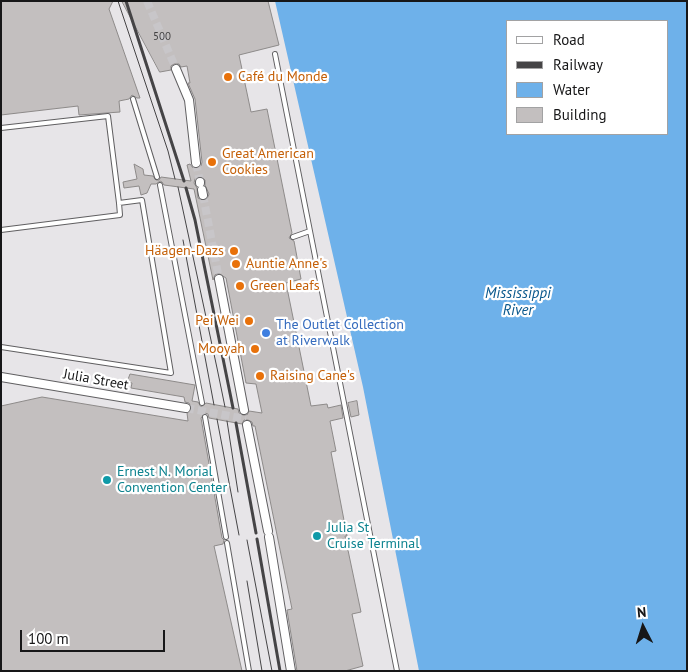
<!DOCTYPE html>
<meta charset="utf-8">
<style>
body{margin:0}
#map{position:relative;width:688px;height:672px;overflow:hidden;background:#e7e5e8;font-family:"PT Sans",sans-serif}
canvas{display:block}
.frame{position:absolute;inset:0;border:2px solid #171718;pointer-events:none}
.legend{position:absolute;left:506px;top:20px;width:162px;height:115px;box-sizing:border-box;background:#fff;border:1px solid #a2a2a3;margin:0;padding:6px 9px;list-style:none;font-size:15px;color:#171718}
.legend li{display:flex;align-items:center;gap:10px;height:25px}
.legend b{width:25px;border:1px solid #a2a2a3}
.north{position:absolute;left:618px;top:602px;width:50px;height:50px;-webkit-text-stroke:4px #fff;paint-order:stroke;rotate:355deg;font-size:14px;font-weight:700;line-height:20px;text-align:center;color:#171718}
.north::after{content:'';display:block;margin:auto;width:18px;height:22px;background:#171718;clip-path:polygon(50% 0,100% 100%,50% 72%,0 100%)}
.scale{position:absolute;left:20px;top:630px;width:145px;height:22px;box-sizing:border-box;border:2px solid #171718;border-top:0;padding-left:6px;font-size:15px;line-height:18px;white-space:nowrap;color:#171718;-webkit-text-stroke:4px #fff;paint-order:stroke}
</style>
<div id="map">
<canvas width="688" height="672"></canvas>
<div class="frame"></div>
<ul class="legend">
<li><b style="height:6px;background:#fff"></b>Road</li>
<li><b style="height:6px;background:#454446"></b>Railway</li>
<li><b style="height:14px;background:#6eb1ea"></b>Water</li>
<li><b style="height:14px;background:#c3bfbf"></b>Building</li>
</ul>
<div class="north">N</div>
<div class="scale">100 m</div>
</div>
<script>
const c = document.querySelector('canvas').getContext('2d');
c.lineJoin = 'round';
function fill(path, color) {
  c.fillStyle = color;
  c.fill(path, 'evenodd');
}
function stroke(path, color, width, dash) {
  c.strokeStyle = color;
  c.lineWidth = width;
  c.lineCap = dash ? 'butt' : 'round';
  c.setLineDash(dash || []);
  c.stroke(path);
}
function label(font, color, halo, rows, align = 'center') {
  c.font = font + ' "PT Sans",sans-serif';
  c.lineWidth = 4.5;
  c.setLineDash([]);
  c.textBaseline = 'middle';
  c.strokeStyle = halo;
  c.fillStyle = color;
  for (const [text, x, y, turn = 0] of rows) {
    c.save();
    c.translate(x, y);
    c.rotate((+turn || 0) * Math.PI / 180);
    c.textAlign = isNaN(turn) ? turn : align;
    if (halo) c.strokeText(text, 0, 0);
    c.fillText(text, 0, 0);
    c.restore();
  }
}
const water = new Path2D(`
 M275,1H687V671H419L363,387ZM507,21H667V134H507Z`);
const building = new Path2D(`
 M1,1H113L109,9L140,98H137L132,95L129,99L119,101L120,112L79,115L78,106L1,115Z
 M122,1H268L279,45L239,55L251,112L267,109L292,233L289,238L294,241L301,279L286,283L311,406L327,404L328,408L341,405L343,418L330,421L336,451L331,452L347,536H345L361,612L352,614L363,666L345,671H297L287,610L292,609L255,426H253L252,422L248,420H244L242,424L209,418L208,414L205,413L201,418L222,538L224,540L223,544L214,546L242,671H1V406L42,397L188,421L187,413L191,411V407L189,403L185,402L184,397L131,388L132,383L127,382L130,374L195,385L192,401L198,402L201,407L206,403L238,409L239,413L243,415H247L249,411L262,413L256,384L246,383L226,278L218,273L215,275L213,280L194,189L164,185L162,182L160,181L156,184H151L147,193L141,195L139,186L124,188L123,182L137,179L134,164L143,169L144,175L153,176L156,180H159L161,177L191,181L187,165L190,164L193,168H197L201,166L202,162L195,99L188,83H190L187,66L181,67L179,64H174L171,66V70L160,72ZM200,176L205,180V185L209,194L207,199L204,201L198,198L197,188L194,183L195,179Z
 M357,401L359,415L351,417L348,403Z`);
const minorTunnel = new Path2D(`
 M147,1L176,69
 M196,163L200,182
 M203,195L219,279
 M186,408L246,419`);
const service = new Path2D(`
 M275,54L397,671
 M133,99L157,177
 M1,128L108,116L119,203
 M160,185L202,403
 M1,230L120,215L119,203L142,200L171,373L1,347
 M293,237L310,231
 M205,417L226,537
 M227,543L249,671`);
const minor = new Path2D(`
 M176,69L189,100L196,163
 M200,182V183
 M202,190L203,195
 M219,279L244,410
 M1,377L186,408
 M247,425L268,531
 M269,537L291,671`);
const tram = new Path2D(`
 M118,1L168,151L175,179
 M178,187L217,368L225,407
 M183,240L214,405
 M217,419L239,535
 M227,421L238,492
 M247,540L272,671
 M247,581L262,671`);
const rail = new Path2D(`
 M126,1L184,181
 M186,188L195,220L233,408
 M236,423L256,533
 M257,539L280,671`);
const markers = [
 [228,77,5,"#e8710a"],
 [212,162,5,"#e8710a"],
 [234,251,5,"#e8710a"],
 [236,264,5,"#e8710a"],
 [240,286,5,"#e8710a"],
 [249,321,5,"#e8710a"],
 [266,333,5,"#3f7fe0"],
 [255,349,5,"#e8710a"],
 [260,376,5,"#e8710a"],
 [107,480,5,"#0f9aa8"],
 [317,536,5,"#0f9aa8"]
];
const numberNames = [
 ["500",162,37]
];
const foodNames = [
 ["Café du Monde",238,77],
 ["Great American",222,154],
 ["Cookies",222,170],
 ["Häagen-Dazs",224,251,"right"],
 ["Auntie Anne's",246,264],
 ["Green Leafs",250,286],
 ["Pei Wei",239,321,"right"],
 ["Mooyah",245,349,"right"],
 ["Raising Cane's",270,376]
];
const shopNames = [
 ["The Outlet Collection",276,325],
 ["at Riverwalk",276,341]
];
const streetNames = [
 ["Julia Street",96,380,10]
];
const cultureNames = [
 ["Ernest N. Morial",117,472],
 ["Convention Center",117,488],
 ["Julia St",327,528],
 ["Cruise Terminal",327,544]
];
const waterNames = [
 ["Mississippi",518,294],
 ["River",518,311]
];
fill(water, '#6eb1ea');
fill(building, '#c3bfbf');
stroke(building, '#8d8a89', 1);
stroke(minorTunnel, '#c8c6c9', 8, [8, 4]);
stroke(service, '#605f61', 6);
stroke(minor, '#605f61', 10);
stroke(service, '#fff', 4);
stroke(minor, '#fff', 8);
stroke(tram, '#454446', 1);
stroke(rail, '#454446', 3);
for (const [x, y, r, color] of markers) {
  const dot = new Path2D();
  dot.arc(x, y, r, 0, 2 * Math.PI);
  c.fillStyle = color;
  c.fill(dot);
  stroke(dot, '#fff', 2);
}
label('11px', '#424142', null, numberNames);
label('14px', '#c56008', '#fff', foodNames, 'left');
label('14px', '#366cbe', '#fff', shopNames, 'left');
label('14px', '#171718', '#fff', streetNames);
label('14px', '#0d838f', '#fff', cultureNames, 'left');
label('italic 15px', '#09588d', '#fff', waterNames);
</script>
